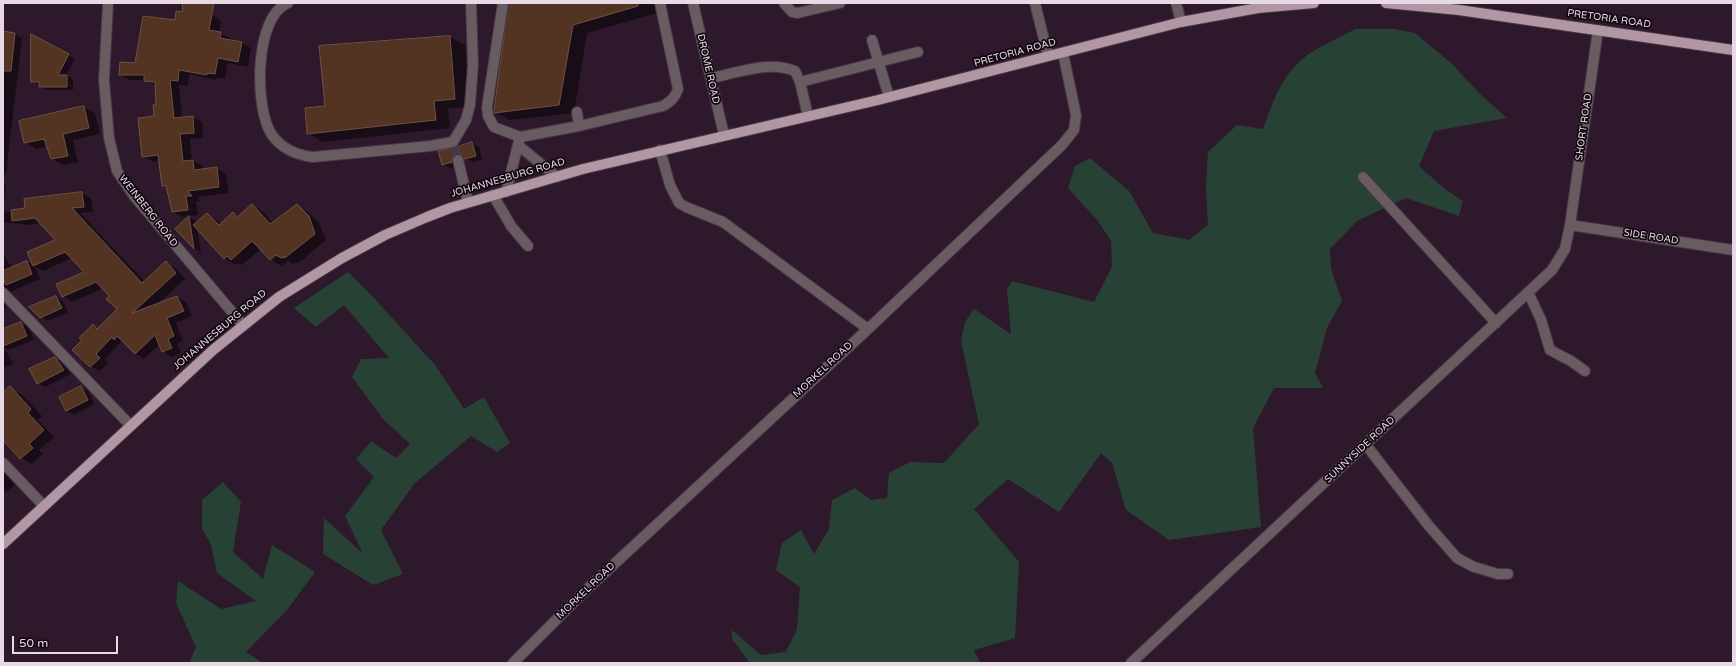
<!DOCTYPE html>
<style>
body{margin:0}
#map{position:relative;width:1736px;height:666px;overflow:hidden;background:#2d192b;font-family:"Varela Round",sans-serif}
canvas{display:block}
.frame{position:absolute;inset:0;border:4px solid #e7d9e6;pointer-events:none}
.scale{position:absolute;left:12px;top:636px;width:106px;height:18px;box-sizing:border-box;border:2px solid #e7d9e6;border-top:0;padding-left:5px;font-size:12px;line-height:14px;white-space:nowrap;color:#e7d9e6;-webkit-text-stroke:3px #10070f;paint-order:stroke}
</style>
<div id="map">
<canvas width="1736" height="666"></canvas>
<div class="frame"></div>
<div class="scale">50 m</div>
</div>
<script>
const c = document.querySelector('canvas').getContext('2d');
c.lineJoin = 'round';
function fill(path, color) {
  c.fillStyle = color;
  c.fill(path, 'evenodd');
}
function stroke(path, color, width, dash) {
  c.strokeStyle = color;
  c.lineWidth = width;
  c.lineCap = dash ? 'butt' : 'round';
  c.setLineDash(dash || []);
  c.stroke(path);
}
function label(font, color, halo, rows, align = 'center') {
  c.font = font + ' "Varela Round",sans-serif';
  c.lineWidth = 3.5;
  c.setLineDash([]);
  c.textBaseline = 'middle';
  c.strokeStyle = halo;
  c.fillStyle = color;
  for (const [text, x, y, turn = 0] of rows) {
    c.save();
    c.translate(x, y);
    c.rotate((+turn || 0) * Math.PI / 180);
    c.textAlign = isNaN(turn) ? turn : align;
    if (halo) c.strokeText(text, 0, 0);
    c.fillText(text, 0, 0);
    c.restore();
  }
}
const green = new Path2D(`
 M1355,29H1394L1415,33L1451,63L1482,96L1507,118L1434,131L1419,166L1445,189L1463,201L1459,216L1406,198L1357,221L1330,249L1331,269L1342,301L1327,328L1315,373L1323,388H1274L1253,428L1261,527L1169,540L1126,510L1112,463L1101,453L1059,512L1008,479L974,509L1019,562L1015,638L974,650L980,663H750L732,639V630L761,655L786,652L797,629L800,587L776,570L782,543L801,530L814,554L829,529L832,500L855,488L871,500L887,498L889,473L910,462L944,463L979,424L961,341L965,322L974,309L1011,334L1007,290L1012,281L1094,302L1112,267L1111,241L1098,221L1068,188L1075,166L1090,158L1129,191L1153,233L1189,240L1208,225L1206,186L1208,152L1237,125L1263,129C1274,99 1282,73 1309,54C1323,44 1340,38 1355,29Z
 M348,272L373,297L436,366L464,409L484,397L510,443L497,452L471,436L414,484L381,530L403,574L373,585L323,554L324,518L363,554L345,516L374,477L356,459L371,441L396,458L410,444L383,419L352,377L361,359L389,358L344,305L316,327L294,308Z
 M223,482L241,502L233,552L263,579L272,545L315,572L287,610L246,652L263,663H189L196,647L176,603L178,581L221,609L256,601L217,573L211,545L202,528V500Z`);
const shadow = new Path2D(`
 M222,3H234L233,5Z
 M510,3H662L664,11L587,33L574,113L510,120L495,112Z
 M212,15L221,21L219,33L230,38V41L242,43L251,48L248,67L228,63L225,79L217,77L216,80L189,74L188,86L179,85L182,118L192,117L202,122L203,138L190,139L192,161L203,166V170L216,168L226,174L229,193L197,197L200,201H196L198,215L182,217L173,212L167,188L163,186L160,161L153,162L143,156L155,117L157,106L156,86L145,80H130L120,74L136,64L176,21Z
 M3,32L14,34L22,38L6,174H3Z
 M32,36L75,59L66,75L73,79V90H46L32,81Z
 M450,37L465,45L469,107L448,108L450,128L323,142L308,133L326,107L320,47Z
 M84,107L95,113L100,134L73,140L78,162L63,165L52,159L47,146L36,149L25,142Z
 M472,143L479,147L482,160L472,162L464,157L459,162V166L450,168L443,164L439,152Z
 M3,183L6,185L3,210Z
 M82,193L91,198L93,212L80,213L145,282L166,263L175,268L185,279L156,305L177,297L186,302L192,316L176,323L183,341L177,344L181,353L172,357L163,351L160,344L144,359L135,353L125,343L121,342L104,360L108,363L100,371L91,366L84,340L93,325L99,329L119,309L103,288L72,302L63,296L85,272L72,258L43,271L35,266L40,279L3,295V254L12,268L27,262L35,267L28,253L57,240L41,223L28,225L3,222V212L26,209Z
 M252,205L263,212L273,223L297,206L308,212L319,223L326,240L301,261L293,264L288,261L281,266L270,259L261,249L242,265L237,263L235,265L224,258L197,229L201,252L195,249L176,229L189,217L196,221L197,224L207,214L222,224L233,213L239,217Z
 M56,297L63,301L68,312L48,321L41,317Z
 M3,301L6,308L3,309Z
 M21,323L29,327L34,340L9,350L3,347V330Z
 M3,350L7,352L13,364L3,368Z
 M55,358L62,362L71,374L45,387L37,383Z
 M81,387L88,391L94,404L74,415L66,411Z
 M10,388L21,394L42,416L38,420L54,437L39,450L43,454L32,464L21,458L3,439V395Z
 M3,466L18,482L6,492L3,490Z`);
const building = new Path2D(`
 M183,3H214L209,30L221,32L220,38L242,42L238,62L218,58L215,74L207,73V75L179,70L178,81L170,80L174,118L193,116L194,133L180,134L183,161L193,160L194,170L217,167L219,187L188,191L192,196H186L188,210L172,212L166,186H162L158,155L142,157L138,118L154,116L153,105H156L155,82L144,81V75H119L120,62L135,63L143,16L175,20L176,11L182,12Z
 M509,3H638V6L573,25L559,105L494,113Z
 M3,31L15,33L11,71H3Z
 M31,34L69,54L58,75H67V87H39V82H31Z
 M450,36L455,99L434,101L436,120L307,134L305,108L325,106L319,46Z
 M84,106L89,128L63,134L68,156L51,159L44,139L24,143L19,121Z
 M472,142L476,156L464,159L460,154H456L452,158V162L442,165L438,151L454,148Z
 M82,192L84,207L72,208L142,283L166,261L176,273L132,313L177,296L184,311L167,318L174,336L168,339L172,348L162,352L155,335L135,354L117,336L114,340L112,337L96,354L100,358L90,367L72,350L82,340L79,338L93,324L97,329L117,309L106,299L109,296L96,282L62,297L56,284L84,272L65,252L33,266L27,252L55,240L35,218L12,221L11,210L25,208L24,199Z
 M252,204L270,224L297,204L309,216L315,234L286,257L281,258L276,255L270,260L252,241L231,260L227,256L224,259L193,225L207,213L219,225L233,212L237,217Z
 M189,216L194,249L175,229Z
 M27,261L32,274L6,285L3,278V271Z
 M56,296L62,308L40,318L29,307Z
 M21,322L27,336L3,346V329Z
 M55,357L64,370L37,384L29,369Z
 M10,386L31,409L28,413L44,430L29,444L33,448L20,459L3,440V393Z
 M81,386L88,400L66,411L59,397Z`);
const minorTunnel = new Path2D(`
 M455,147L458,160`);
const minor = new Path2D(`
 M108,3L104,80L109,138L117,171L134,196L243,325
 M288,3C254,16 254,109 272,135C282,149 296,155 313,157L430,146L453,142L466,120L470,105L473,65L471,3
 M503,3L487,107L488,116L494,127L520,137L579,126L663,106C671,101 675,98 678,89L660,3
 M693,3L724,135
 M784,3L792,12L798,13L840,3
 M1035,3L1048,56
 M1176,3L1181,22
 M872,40L889,97
 M711,78C737,73 769,60 795,71L800,82L808,116
 M800,82L918,52
 M577,112L579,126
 M519,146L557,177
 M660,150L670,185L679,203L686,207L723,222L868,329
 M458,160L468,202
 M1363,177L1496,323
 M506,192L520,137
 M493,195L511,226L528,246
 M1570,225L1733,250
 M1528,292L1541,320L1550,350L1571,361L1585,371
 M3,293L131,426
 M1366,445L1429,526L1457,558L1474,567L1498,574H1508
 M3,463L44,506
 M513,663L584,592L868,329L1062,145L1074,130L1076,115L1063,53
 M1131,663L1552,270L1565,249L1570,225L1598,30`);
const major = new Path2D(`
 M1386,3L1459,10L1733,50
 M3,544L213,350L279,297L342,258L385,235L427,217L450,208L583,169L878,100L1181,22L1258,8L1314,3`);
const streetNames = [
 ["PRETORIA ROAD",1609,19,8],
 ["PRETORIA ROAD",1015,53,-15],
 ["DROME ROAD",708,69,77],
 ["SHORT ROAD",1584,127,-82],
 ["JOHANNESBURG ROAD",508,178,-16],
 ["WEINBERG ROAD",148,211,52],
 ["SIDE ROAD",1651,237,9],
 ["JOHANNESBURG ROAD",220,330,-40],
 ["MORKEL ROAD",823,370,-43],
 ["SUNNYSIDE ROAD",1360,450,-43],
 ["MORKEL ROAD",586,591,-44]
];
fill(green, '#274235');
fill(shadow, '#0007');
fill(building, '#533321');
stroke(building, '#6e5243', 1);
stroke(minorTunnel, '#493647', 10, [10, 5]);
stroke(minor, '#473445', 12);
stroke(major, '#473445', 12);
stroke(minor, '#695b62', 10);
stroke(major, '#b196a4', 10);
label('10px', '#e7d9e6', '#10070f', streetNames);
</script>
